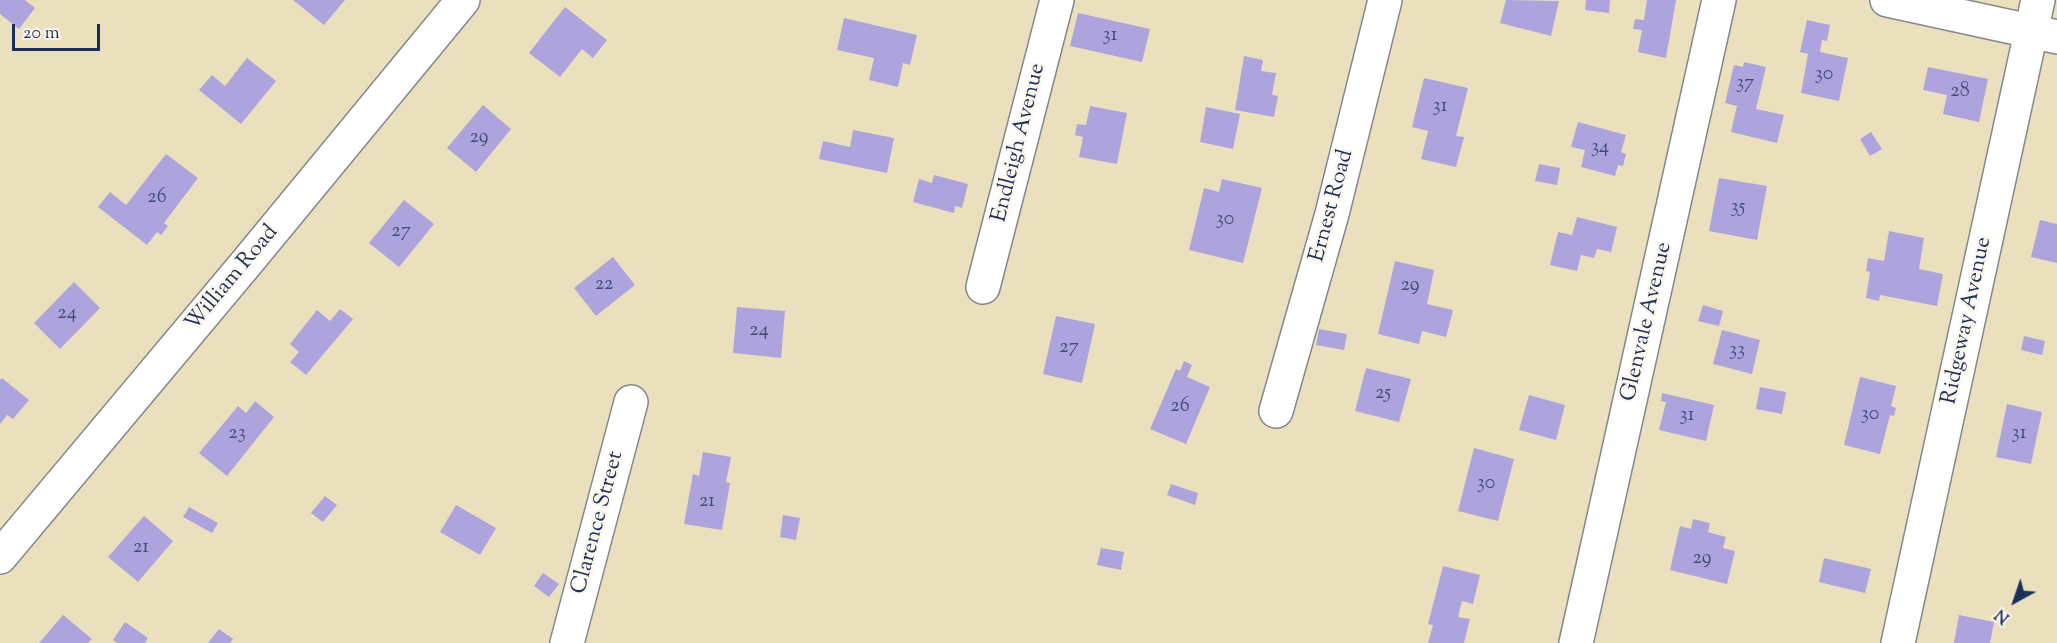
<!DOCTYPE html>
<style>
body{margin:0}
#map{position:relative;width:2057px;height:643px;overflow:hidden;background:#ebe0bd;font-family:"Sorts Mill Goudy",serif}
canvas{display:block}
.north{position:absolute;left:1985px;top:571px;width:60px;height:60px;-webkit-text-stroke:4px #fbf7ec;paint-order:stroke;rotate:220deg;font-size:16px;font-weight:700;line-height:24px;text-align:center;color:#1b2f5e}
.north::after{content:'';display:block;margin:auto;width:21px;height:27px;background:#1b2f5e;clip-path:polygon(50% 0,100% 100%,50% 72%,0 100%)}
.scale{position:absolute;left:12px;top:24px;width:88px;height:27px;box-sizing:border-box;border:3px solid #1b2f5e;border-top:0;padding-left:8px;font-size:18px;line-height:21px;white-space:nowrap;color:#1b2f5e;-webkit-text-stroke:4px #fbf7ec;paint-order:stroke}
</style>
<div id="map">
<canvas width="2057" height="643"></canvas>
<div class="north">N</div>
<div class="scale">20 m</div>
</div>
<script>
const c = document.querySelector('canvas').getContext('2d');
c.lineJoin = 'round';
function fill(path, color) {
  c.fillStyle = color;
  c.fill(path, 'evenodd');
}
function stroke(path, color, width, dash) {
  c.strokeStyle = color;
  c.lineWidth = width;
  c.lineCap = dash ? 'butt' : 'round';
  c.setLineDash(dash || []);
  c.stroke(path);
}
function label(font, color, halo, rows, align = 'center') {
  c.font = font + ' "Sorts Mill Goudy",serif';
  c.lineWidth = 5;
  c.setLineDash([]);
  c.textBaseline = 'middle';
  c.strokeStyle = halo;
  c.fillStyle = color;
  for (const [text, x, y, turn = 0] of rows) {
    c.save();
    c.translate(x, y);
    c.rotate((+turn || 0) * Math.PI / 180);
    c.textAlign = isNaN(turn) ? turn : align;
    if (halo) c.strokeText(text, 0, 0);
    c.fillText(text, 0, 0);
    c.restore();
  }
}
const building = new Path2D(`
 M0,0H25L35,8L19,29L0,14Z
 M293,0H345L324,25Z
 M1506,0L1559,1L1551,36L1500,23Z
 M1586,0H1610L1609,13L1585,10Z
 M1647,0H1676L1666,58L1638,52L1642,30L1633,29L1635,19L1644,20Z
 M565,7L607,40L593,58L582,49L560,77L529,53Z
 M1078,13L1150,29L1142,62L1070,46Z
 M844,18L917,35L910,65L903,63L898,87L869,80L874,58L837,50Z
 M1807,20L1830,25L1827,41L1822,40L1820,52L1848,58L1839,101L1801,93L1808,54L1800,52Z
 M1244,56L1263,60L1261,71L1276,73L1272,95L1278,96L1274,117L1235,110Z
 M247,58L276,81L241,124L199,90L212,75L225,86Z
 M1744,62L1766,67L1756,109L1784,115L1777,143L1731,132L1737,106L1725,103L1734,65L1743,67Z
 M1928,67L1988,79L1979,122L1943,114L1947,95L1923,90Z
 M1424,78L1468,88L1456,136L1464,137L1456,167L1421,159L1428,131L1412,127Z
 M483,105L511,129L476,172L447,148Z
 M1090,106L1127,113L1117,164L1079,157L1083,137L1075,135L1077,124L1086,125Z
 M1206,107L1240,114L1233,149L1200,142Z
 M1578,122L1626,135L1621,152L1626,154L1623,166L1618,165L1615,176L1581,167L1585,150L1571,147Z
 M853,130L894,138L887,173L819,159L823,141L850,147Z
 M1871,132L1882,149L1870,156L1860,139Z
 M166,154L198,178L164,223L168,226L161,235L157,232L147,245L98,207L110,192L126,205Z
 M1539,164L1560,168L1557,185L1535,181Z
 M934,175L968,184L962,208L955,206L954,213L913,202L919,179L932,183Z
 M1719,178L1767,186L1757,240L1709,231Z
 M1222,179L1262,188L1243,263L1189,250L1204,188L1219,192Z
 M404,200L434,224L399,267L369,243Z
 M1577,217L1617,227L1611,252L1597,249L1594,258L1581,255L1577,271L1550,265L1558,232L1572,235Z
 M2040,220L2057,224V263L2031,257Z
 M1889,231L1924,238L1919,269L1943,274L1937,306L1880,295L1879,301L1866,298L1870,272L1866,271L1868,258L1884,261Z
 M613,257L635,285L596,316L574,288Z
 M1395,261L1434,270L1427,304L1453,310L1446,337L1422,331L1419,344L1378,334Z
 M74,282L100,308L60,349L34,323Z
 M1703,305L1723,311L1719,326L1698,321Z
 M737,307L785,311L781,358L733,353Z
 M340,309L353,319L306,375L290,362L299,352L290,344L317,310L330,321Z
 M1056,316L1095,324L1082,383L1043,374Z
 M1319,329L1347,334L1344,350L1316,345Z
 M1722,330L1760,340L1752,374L1713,364Z
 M2024,336L2045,341L2042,355L2021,350Z
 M1184,361L1192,365L1187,377L1210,387L1186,444L1150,429L1176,369L1180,371Z
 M1366,368L1411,379L1399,422L1355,411Z
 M1860,377L1896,386L1891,406L1896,408L1894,416L1890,415L1880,454L1844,445Z
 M2,378L29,400L13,419L7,415L0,424V380Z
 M1760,387L1786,392L1782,414L1756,409Z
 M1662,393L1714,405L1706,441L1659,430L1666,402L1661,401Z
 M1529,395L1565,405L1556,440L1519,430Z
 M255,401L274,417L227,476L199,453L238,406L246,413Z
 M2007,404L2042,412L2031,464L1996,457Z
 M1474,448L1514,459L1498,521L1458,511Z
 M703,452L731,457L726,482L730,483L722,530L684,524L693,474L699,476Z
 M1171,484L1198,493L1195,505L1167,495Z
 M325,496L337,505L323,522L311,513Z
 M456,505L496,528L480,555L440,532Z
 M189,507L218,523L212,533L183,517Z
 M783,515L800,518L796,540L780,537Z
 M144,516L173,541L138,582L108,557Z
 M1693,519L1710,523L1708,532L1726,537L1723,548L1735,551L1727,584L1670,570L1680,526L1691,529Z
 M1101,548L1124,552L1121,570L1097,565Z
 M1824,558L1871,569L1865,593L1819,582Z
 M1443,566L1480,575L1473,604L1462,601L1458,617L1470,619L1464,643H1428L1433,625L1428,624Z
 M543,573L559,584L549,597L534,586Z
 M63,615L92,639L88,643H39Z
 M1959,615L1994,622L1990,643H1954Z
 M125,622L148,638L145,643H117L113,640Z
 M219,629L233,639L230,643H208Z`);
const minor = new Path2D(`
 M1887,0L2057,37
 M983,287L1057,0
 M1276,411L1332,214L1385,0
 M0,557L248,261L463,0
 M567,643L631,402
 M1576,643L1719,0
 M1898,643L2038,0`);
const numberNames = [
 ["31",1110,37],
 ["30",1824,76],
 ["37",1745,85],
 ["28",1960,93],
 ["31",1440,108],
 ["29",479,139],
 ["34",1600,149],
 ["26",157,199],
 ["35",1738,209],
 ["30",1225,221],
 ["27",401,233],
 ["22",604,286],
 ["29",1410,287],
 ["24",67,315],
 ["24",759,332],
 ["27",1069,349],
 ["33",1737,352],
 ["25",1383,395],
 ["26",1180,408],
 ["30",1870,416],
 ["31",1687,417],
 ["23",237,435],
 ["31",2019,435],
 ["30",1486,485],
 ["21",707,503],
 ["21",141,549],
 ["29",1702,560]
];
const streetNames = [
 ["Endleigh Avenue",1020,143,-76],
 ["Ernest Road",1333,206,-75],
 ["William Road",233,279,-50],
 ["Ridgeway Avenue",1968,321,-78],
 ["Glenvale Avenue",1648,322,-77],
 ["Clarence Street",599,523,-75]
];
fill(building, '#aea4dd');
stroke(minor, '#83888e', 36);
stroke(minor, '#fff', 33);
label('20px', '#404c7e', null, numberNames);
label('22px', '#1b2f5e', '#fbf7ec', streetNames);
</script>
